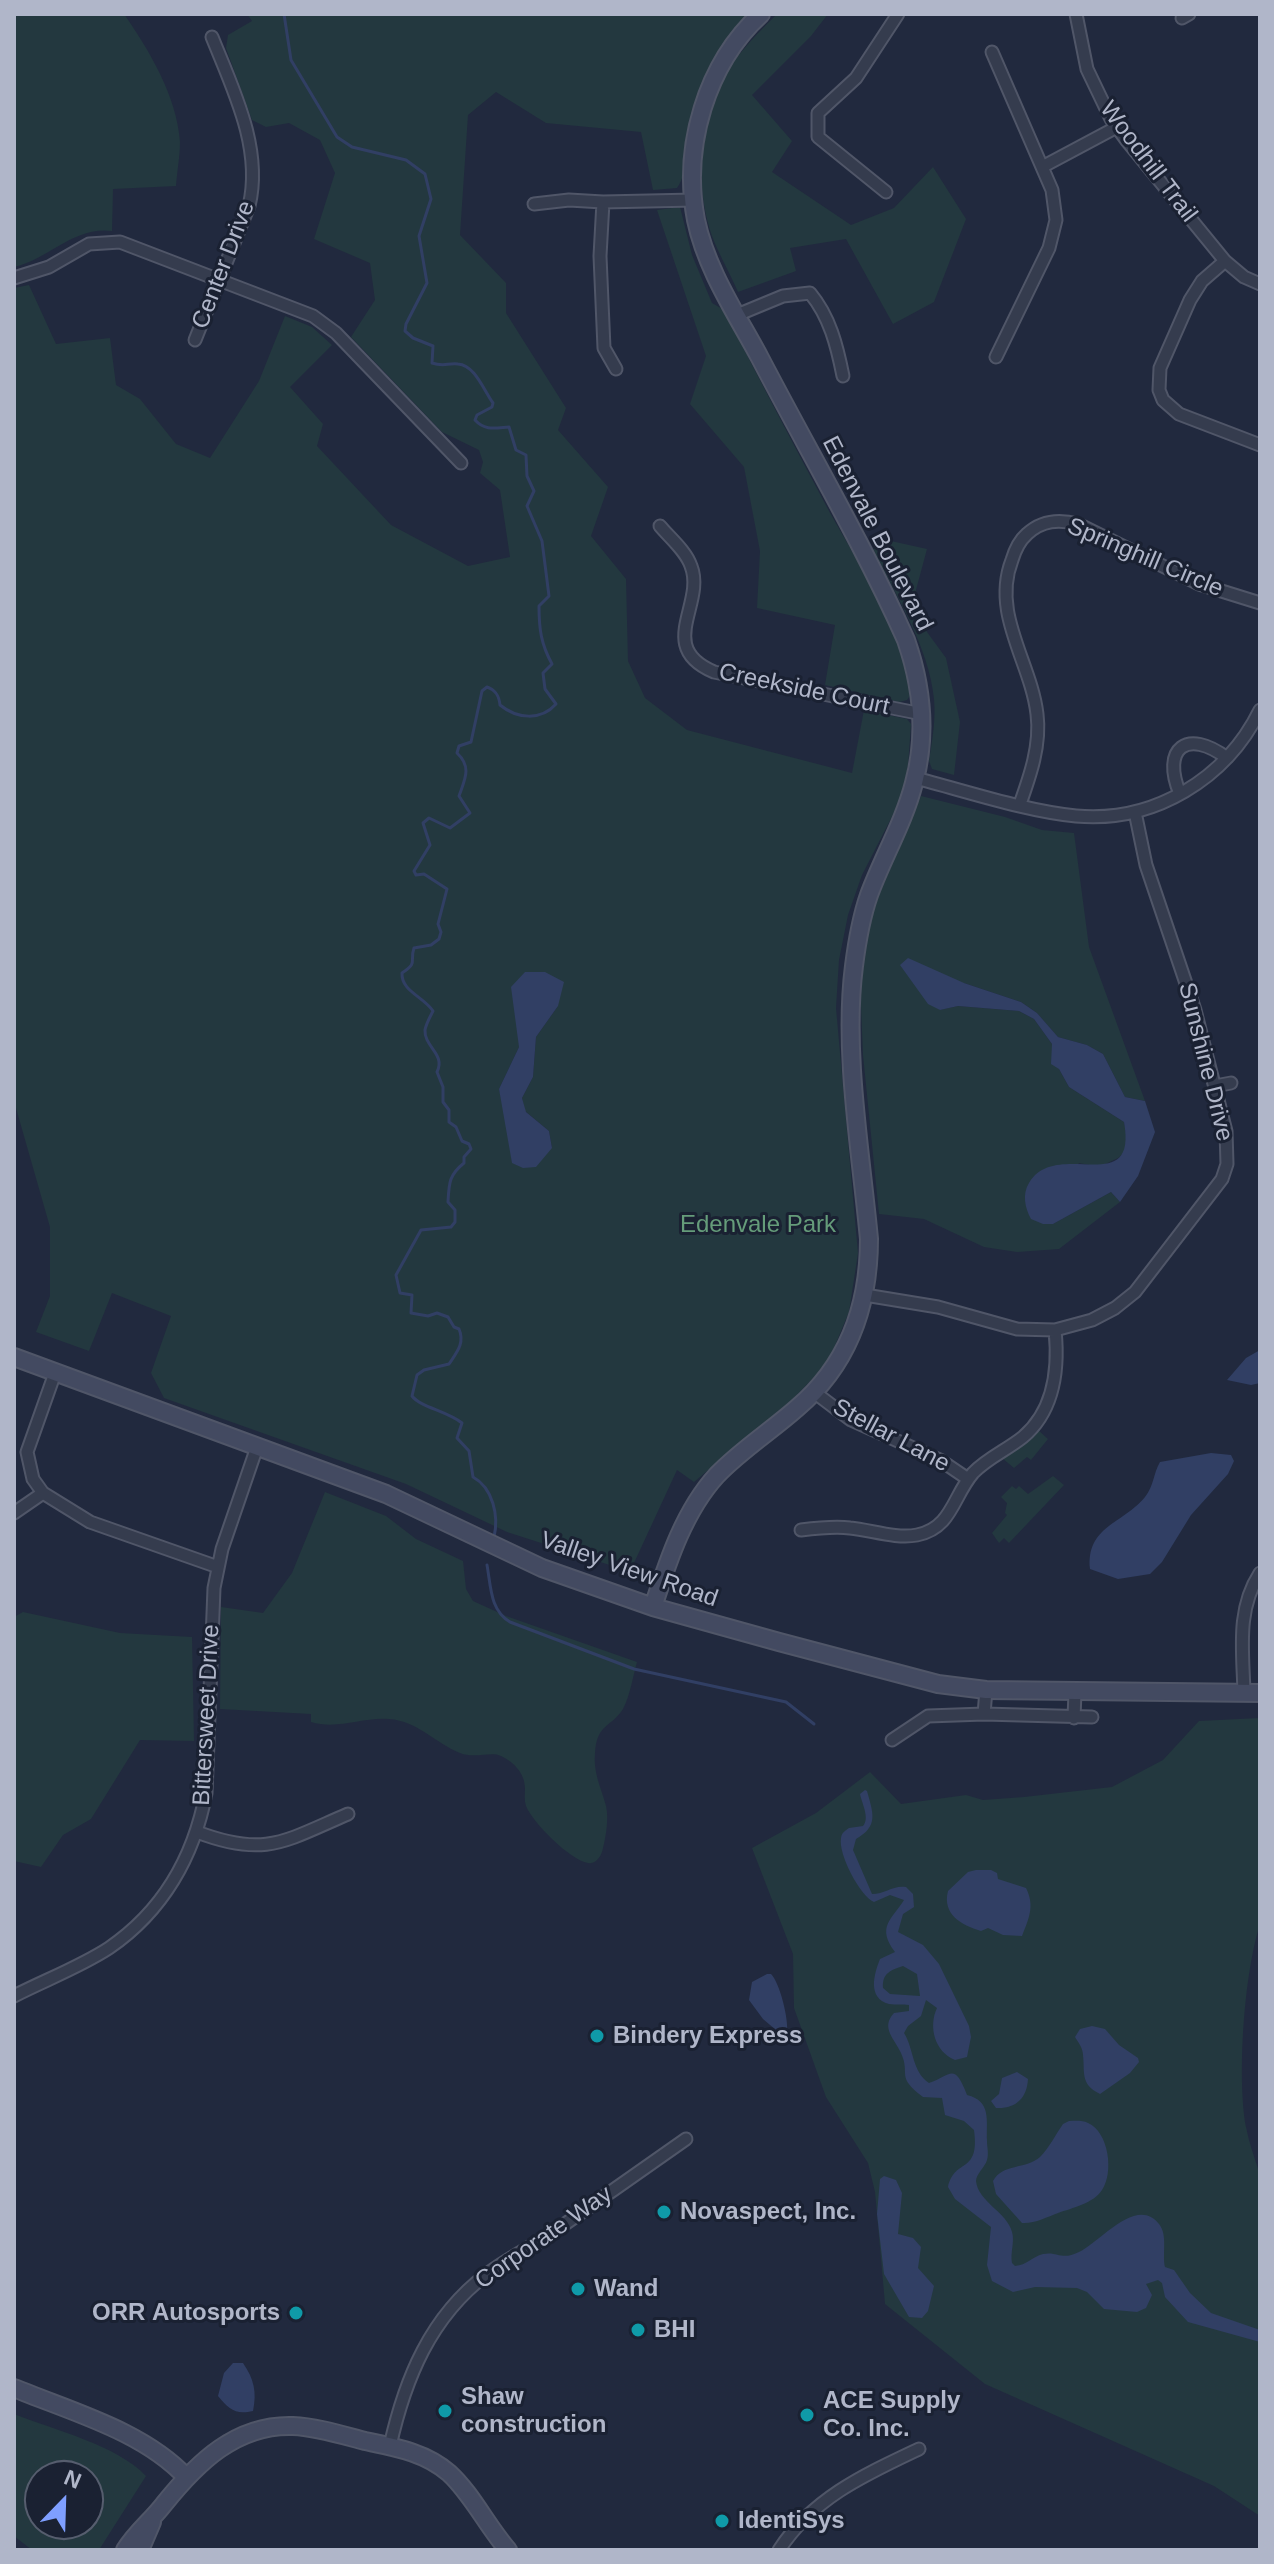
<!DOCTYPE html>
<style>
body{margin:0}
#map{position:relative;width:1274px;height:2564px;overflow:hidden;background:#21293e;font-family:Helvetica,sans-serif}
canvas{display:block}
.frame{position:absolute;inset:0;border:16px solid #b0b6c9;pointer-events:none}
.north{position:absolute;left:24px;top:2460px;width:80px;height:80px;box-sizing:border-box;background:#1a2132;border:2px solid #565d6e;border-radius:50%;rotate:23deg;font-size:22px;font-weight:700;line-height:32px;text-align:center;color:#b0b6c9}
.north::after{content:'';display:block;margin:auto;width:28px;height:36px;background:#7f9fff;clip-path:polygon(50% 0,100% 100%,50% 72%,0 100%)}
</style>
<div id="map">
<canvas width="1274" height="2564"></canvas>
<div class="frame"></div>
<div class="north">N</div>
</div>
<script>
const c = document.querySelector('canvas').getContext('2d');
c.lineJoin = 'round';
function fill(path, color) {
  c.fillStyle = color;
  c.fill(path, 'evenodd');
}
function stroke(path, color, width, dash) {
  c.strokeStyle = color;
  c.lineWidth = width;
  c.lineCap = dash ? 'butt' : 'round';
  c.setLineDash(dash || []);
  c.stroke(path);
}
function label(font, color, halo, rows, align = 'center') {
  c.font = font + ' Helvetica,sans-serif';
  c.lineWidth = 6;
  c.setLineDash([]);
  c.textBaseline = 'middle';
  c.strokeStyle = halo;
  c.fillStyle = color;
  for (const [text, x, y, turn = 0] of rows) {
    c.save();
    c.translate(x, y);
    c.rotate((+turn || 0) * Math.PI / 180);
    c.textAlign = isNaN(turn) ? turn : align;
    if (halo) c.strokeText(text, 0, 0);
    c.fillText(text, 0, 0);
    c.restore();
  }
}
const green = new Path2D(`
 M14,14H124C149,50 177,96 180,142C180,156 177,172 176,186L113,189L112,231C74,226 49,259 14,267Z
 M247,14H754C734,40 710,66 698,97C689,122 690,172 677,188L653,190L641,132L546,123L496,92L468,115L460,235L506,283V313L566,408L558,430L608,487L591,536L626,579L628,661L645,698L687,730L852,773L864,710L907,719L911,724L908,766L902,797L862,875L848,915L839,960L836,1008L858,1253L849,1312L831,1355L818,1373L792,1400L694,1482L677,1470L634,1563L619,1568L507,1532L406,1484L164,1398L151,1373L171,1316L112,1293L89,1351L36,1332L50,1296V1227L14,1101V288L29,285L56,344L110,338L116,385L140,399L176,444L210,458L259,381L285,316L312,327L332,345L290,387L323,424L317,446L391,525L468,566L510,557L500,490L480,473L483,462L479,450L442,432L351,337L375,300L370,263L314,239L335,173L320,140L289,123L266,127L252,120L226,48L228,35L252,21ZM558,1006L536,1037L533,1077L522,1098L525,1111L549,1131L552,1148L505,1114L499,1089L519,1047Z
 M777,14H828L811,36L752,95L792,141L772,172L851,225L894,208L933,167L966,219L934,302L893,324L846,239L790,248L796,271L738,292C730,273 719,255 712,236C698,196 698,149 709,108C719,72 751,40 777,14Z
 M680,207L692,255L712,303L724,310C758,377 793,444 829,511C857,562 907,635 912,693L907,700L899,702L825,685L835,625L757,608L760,551L744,467L690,404L706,356L657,210Z
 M891,541L927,549L916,590L927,632L946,658L960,722L954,775L932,769L929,761C932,741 936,720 934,699C929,647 896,596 873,549Z
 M921,796L1005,817L1042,830L1074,833L1089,947L1145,1101L1125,1097L1103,1054L1087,1045L1058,1037L1037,1013L1021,1002L964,983L939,1010L958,1006L1019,1011L1034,1019L1052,1044L1059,1069L1069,1087L1124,1122L1128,1142L1125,1152L1118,1158L1099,1167L1079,1163L1053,1224L1111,1192L1120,1202L1059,1249L1017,1252L984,1247L924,1219L879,1214L863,1055L860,983L864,941L879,895Z
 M1038,1430L1048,1439L1031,1460L1027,1457L1014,1468L1002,1458L1024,1443Z
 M1053,1476L1064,1485L1009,1543L1004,1538L999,1543L992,1533L1007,1515L1005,1513L1007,1503L1001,1497L1012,1486L1016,1489L1019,1486L1028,1494Z
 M325,1492L386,1516L416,1539L463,1561L466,1589L473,1601L506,1616L637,1662C633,1676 630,1696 623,1709C611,1728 597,1723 595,1753C593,1773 601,1787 606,1806C609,1818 606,1836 603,1848C602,1855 596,1865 588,1863C570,1860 533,1823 526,1806C524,1800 525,1794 525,1788C525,1774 514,1762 501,1756C491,1751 475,1759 460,1753C435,1743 418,1721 389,1719C362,1717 338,1730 311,1722V1714L220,1709L221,1607L263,1613L292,1573Z
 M23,1612L120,1633L192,1637L194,1741L140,1740L91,1819L63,1835L41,1867L14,1861V1617Z
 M1260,1718V1924C1244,1974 1237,2076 1246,2127C1249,2143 1255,2159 1260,2175V2516L1214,2486L985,2384L885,2304L875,2192L868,2163L826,2097L794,2008L793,1954L752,1848L816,1813L870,1772L901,1804L966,1795L983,1800L1024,1797L1112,1787L1163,1760L1199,1721Z
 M14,2414C54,2430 117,2445 146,2476L99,2550H32L14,2536ZM40,2476H88V2524H40Z`);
const water = new Path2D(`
 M908,958L964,983L1021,1002L1037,1013L1058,1037L1087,1045L1103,1054L1125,1097L1145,1101L1155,1132L1138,1176L1120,1202L1111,1192L1053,1224H1043L1031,1219C1025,1208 1022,1194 1029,1183C1056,1137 1138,1200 1124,1122L1069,1087L1059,1069L1051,1064L1052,1044L1034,1019L1019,1011L958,1006L940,1010L928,1004L900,965Z
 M525,972H545L564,982L558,1006L536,1037L533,1077L522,1098L526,1112L549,1131L552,1148L536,1167L523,1168L512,1163L499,1089L519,1047L511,987Z
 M1260,1350V1383L1251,1385L1227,1380L1246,1358Z
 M1211,1453L1231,1455L1234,1461L1228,1474L1191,1515L1162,1562L1150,1574L1118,1579L1090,1569C1086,1526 1123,1524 1145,1497C1154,1486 1153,1474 1160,1462Z
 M865,1790L867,1791C873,1813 879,1826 856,1839L853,1850L872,1894C885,1894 893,1885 906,1887L913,1894L914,1907L903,1914L898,1932L923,1945L939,1964L969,2026L971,2037L967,2057L955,2060C935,2052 928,2027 937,2008L926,2000L921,2016L908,2026L904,2033C914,2049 912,2072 929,2083C951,2076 954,2061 967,2095C992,2101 986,2121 987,2141C987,2147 989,2154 987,2160C985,2167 976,2174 976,2181C978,2202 1007,2212 1012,2232C1015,2242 1010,2252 1012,2263L1015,2266C1027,2265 1032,2257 1043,2254C1058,2251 1061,2261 1079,2252C1100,2242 1137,2195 1159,2224C1168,2235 1162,2254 1165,2267L1174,2270L1190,2293L1211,2313L1260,2330V2342L1188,2322L1165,2297L1162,2283L1158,2280L1146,2284L1152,2295L1146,2308L1137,2312L1104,2309L1087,2292L1077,2288L1035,2287L1013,2292L992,2281L987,2265L991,2227L955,2199L948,2187C955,2157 980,2175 974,2130L964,2121L945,2115L942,2098L923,2097C895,2076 911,2075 901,2053C895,2039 880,2028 894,2013L909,2011V2005C903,2004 896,2005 889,2004C867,1998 874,1974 880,1959L895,1952C876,1927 892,1919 904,1900L890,1895L874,1902C860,1896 838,1854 841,1838C842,1832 845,1831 849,1828L863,1826C870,1818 862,1804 860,1794ZM903,1966L917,1974L920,1996L890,1994L883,1988C882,1973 891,1970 903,1966Z
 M976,1870H991L997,1873L998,1879L1026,1888C1035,1906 1029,1918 1022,1936L1003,1935L988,1928L981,1931C961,1925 942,1914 948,1891L968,1872Z
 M767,1974H771C780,1983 789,2020 787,2033L783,2036L763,2019L749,2000L752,1982Z
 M1092,2026L1105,2029L1119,2045L1138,2058L1139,2062L1130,2073L1100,2094C1080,2084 1085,2073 1083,2055C1083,2048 1078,2042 1075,2037L1080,2029Z
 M1017,2072L1028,2079C1027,2098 1016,2109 996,2108L991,2101L999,2094L1002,2078Z
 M1069,2121C1075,2121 1082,2120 1088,2123C1109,2132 1114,2173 1102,2190C1094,2203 1072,2208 1058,2213C1047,2217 1034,2224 1022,2223L996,2194L993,2181C1003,2163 1025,2170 1040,2157C1049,2148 1056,2134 1063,2124Z
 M884,2176L896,2180L902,2193L898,2234L913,2238L921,2247L918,2268L934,2286L928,2311L922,2318L909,2317L884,2274L877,2214L880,2179Z
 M233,2363H243C254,2379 257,2392 253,2411C235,2415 229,2409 218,2396L224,2373Z`);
const stream = new Path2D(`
 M284,14L291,60L337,137L352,147L406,160L425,174L431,199L419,236L427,283L406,324L405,331L413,338L433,346L432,363C444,367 447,363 458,364C475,365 484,391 493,403L492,407L477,415L475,420C485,431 495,428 509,427L516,450L526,455L527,476L534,491L527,506L542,541L549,596L539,606C539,629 541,644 552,664L543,673L545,689L556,704C541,721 517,719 500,705C499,696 496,690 487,687L482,691L471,742L459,746L457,753C472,767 465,779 459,796L470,813L450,828L429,818L423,823L430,845L414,871L416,875L424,874L447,889L438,924L441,932L439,939L431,945L414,948C409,962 419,962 402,973C401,991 424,997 433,1011C430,1017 426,1024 425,1030C424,1047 446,1054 437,1072L443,1087V1102L449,1110V1122L456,1127L462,1141L469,1144L471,1149L464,1157V1163C449,1175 449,1183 448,1202L455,1210V1222L451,1227L421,1230L396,1275L400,1293L412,1295L411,1313L428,1316L437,1313L448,1317L454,1327L459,1329C465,1343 457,1352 449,1364L424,1370L417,1375L412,1396C420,1407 447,1411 462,1423L457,1438L469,1451L473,1477C493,1488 499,1516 494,1537
 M487,1565C491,1587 490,1610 510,1622L634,1669L786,1702L814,1724`);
const street = new Path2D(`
 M1076,14L1087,69L1111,119L1127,141L1225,261L1244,277L1260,284
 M1182,18L1189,14
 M992,52L1052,190L1056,220L1049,248L996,357
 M1042,167L1117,127
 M886,192L818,137V113L856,78L898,14
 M603,202L600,256L604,348L616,369
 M534,204L569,200L603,202L694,200
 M1225,261L1202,281L1190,300L1160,368L1159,390L1163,400L1179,414L1260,445
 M14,278L49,267L89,244L120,242L313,316L336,333L461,463
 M737,315L783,296L810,293C830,317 837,346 843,376
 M195,340L249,206C263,149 233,89 212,37
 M660,526C670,538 686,551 691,566C706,604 655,647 714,672L922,714
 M915,778C966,791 1025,811 1076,816C1154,823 1226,779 1260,710
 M1180,794C1161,748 1187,728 1227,758
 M1020,804C1030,776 1041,745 1037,714C1031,662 991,614 1012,560C1015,550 1019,541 1027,534C1042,520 1059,519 1078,524L1199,584L1260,603
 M1215,1086L1231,1083
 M865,1295L938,1307L1017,1329L1055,1330L1092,1320L1115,1308L1135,1292L1222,1179L1227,1164L1226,1131L1195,1010L1146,865L1135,812
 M55,1373L27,1452L33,1479L43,1493L90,1522L218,1567
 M814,1392L851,1420L940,1460L968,1479
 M14,1513L43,1493
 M801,1530C817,1528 834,1526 850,1528C871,1530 896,1539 917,1535C952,1528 953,1496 973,1473C987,1458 1007,1450 1023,1437C1055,1410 1059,1369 1055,1330
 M1244,1693C1243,1651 1236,1610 1260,1573
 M984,1714L1092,1717
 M1074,1718L1075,1692
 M892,1740L928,1716L984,1714L986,1690
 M197,1832C265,1858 285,1841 348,1814
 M14,1996C45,1980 80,1967 109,1948C163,1911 194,1856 206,1793L214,1588L222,1549L257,1447
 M390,2446C405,2379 430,2317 487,2274C508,2258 533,2246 555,2231C599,2200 642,2170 686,2139
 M779,2550C813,2498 864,2475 919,2449`);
const secondary = new Path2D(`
 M14,1357L386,1494L542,1568L653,1607L779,1642L938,1684L986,1690L1260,1693
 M653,1607C668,1561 684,1511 717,1475C741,1450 771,1431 797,1408C849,1364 869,1305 869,1239C861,1153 843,1051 854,966C857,942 861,918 869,895C883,857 904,822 914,783C927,735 922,686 906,640C863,544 809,452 760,358C737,315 706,269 696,220C682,147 706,64 761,14
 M14,2388C72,2412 143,2431 186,2477
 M125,2550C136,2532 151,2521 164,2504C197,2463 236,2424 293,2426C317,2427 342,2435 365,2441C394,2447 425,2452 449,2473C472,2494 487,2526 508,2550
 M140,2550L152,2522`);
const markers = [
 [597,2036,8,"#0f9aa8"],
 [664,2212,8,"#0f9aa8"],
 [578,2289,8,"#0f9aa8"],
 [296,2313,8,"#0f9aa8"],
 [638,2330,8,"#0f9aa8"],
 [445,2411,8,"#0f9aa8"],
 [807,2415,8,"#0f9aa8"],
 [722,2521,8,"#0f9aa8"]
];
const streetNames = [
 ["Woodhill Trail",1148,162,53],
 ["Center Drive",224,265,-69],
 ["Edenvale Boulevard",877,534,63],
 ["Springhill Circle",1145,558,23],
 ["Creekside Court",804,690,12],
 ["Sunshine Drive",1205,1062,76],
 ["Stellar Lane",891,1436,28],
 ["Valley View Road",629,1570,19],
 ["Bittersweet Drive",207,1715,-87],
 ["Corporate Way",544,2238,-35]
];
const parkNames = [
 ["Edenvale Park",758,1225]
];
const poiNames = [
 ["Bindery Express",613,2036],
 ["Novaspect, Inc.",680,2212],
 ["Wand",594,2289],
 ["ORR Autosports",280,2313,"right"],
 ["BHI",654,2330],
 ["Shaw",461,2397],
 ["construction",461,2425],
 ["ACE Supply",823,2401],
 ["Co. Inc.",823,2429],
 ["IdentiSys",738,2521]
];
fill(green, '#23383f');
fill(water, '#313f64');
stroke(stream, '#313f64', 3);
stroke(street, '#505668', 15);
stroke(secondary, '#505668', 20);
stroke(street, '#353c4e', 11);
stroke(secondary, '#434a61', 16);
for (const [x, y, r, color] of markers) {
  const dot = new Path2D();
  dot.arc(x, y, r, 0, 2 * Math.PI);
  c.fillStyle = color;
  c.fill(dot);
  stroke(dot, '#1a2132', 3);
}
label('24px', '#b0b6c9', '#1a2132', streetNames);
label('24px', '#659c7a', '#1a2132', parkNames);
label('bold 24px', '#b0b6c9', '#1a2132', poiNames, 'left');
</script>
